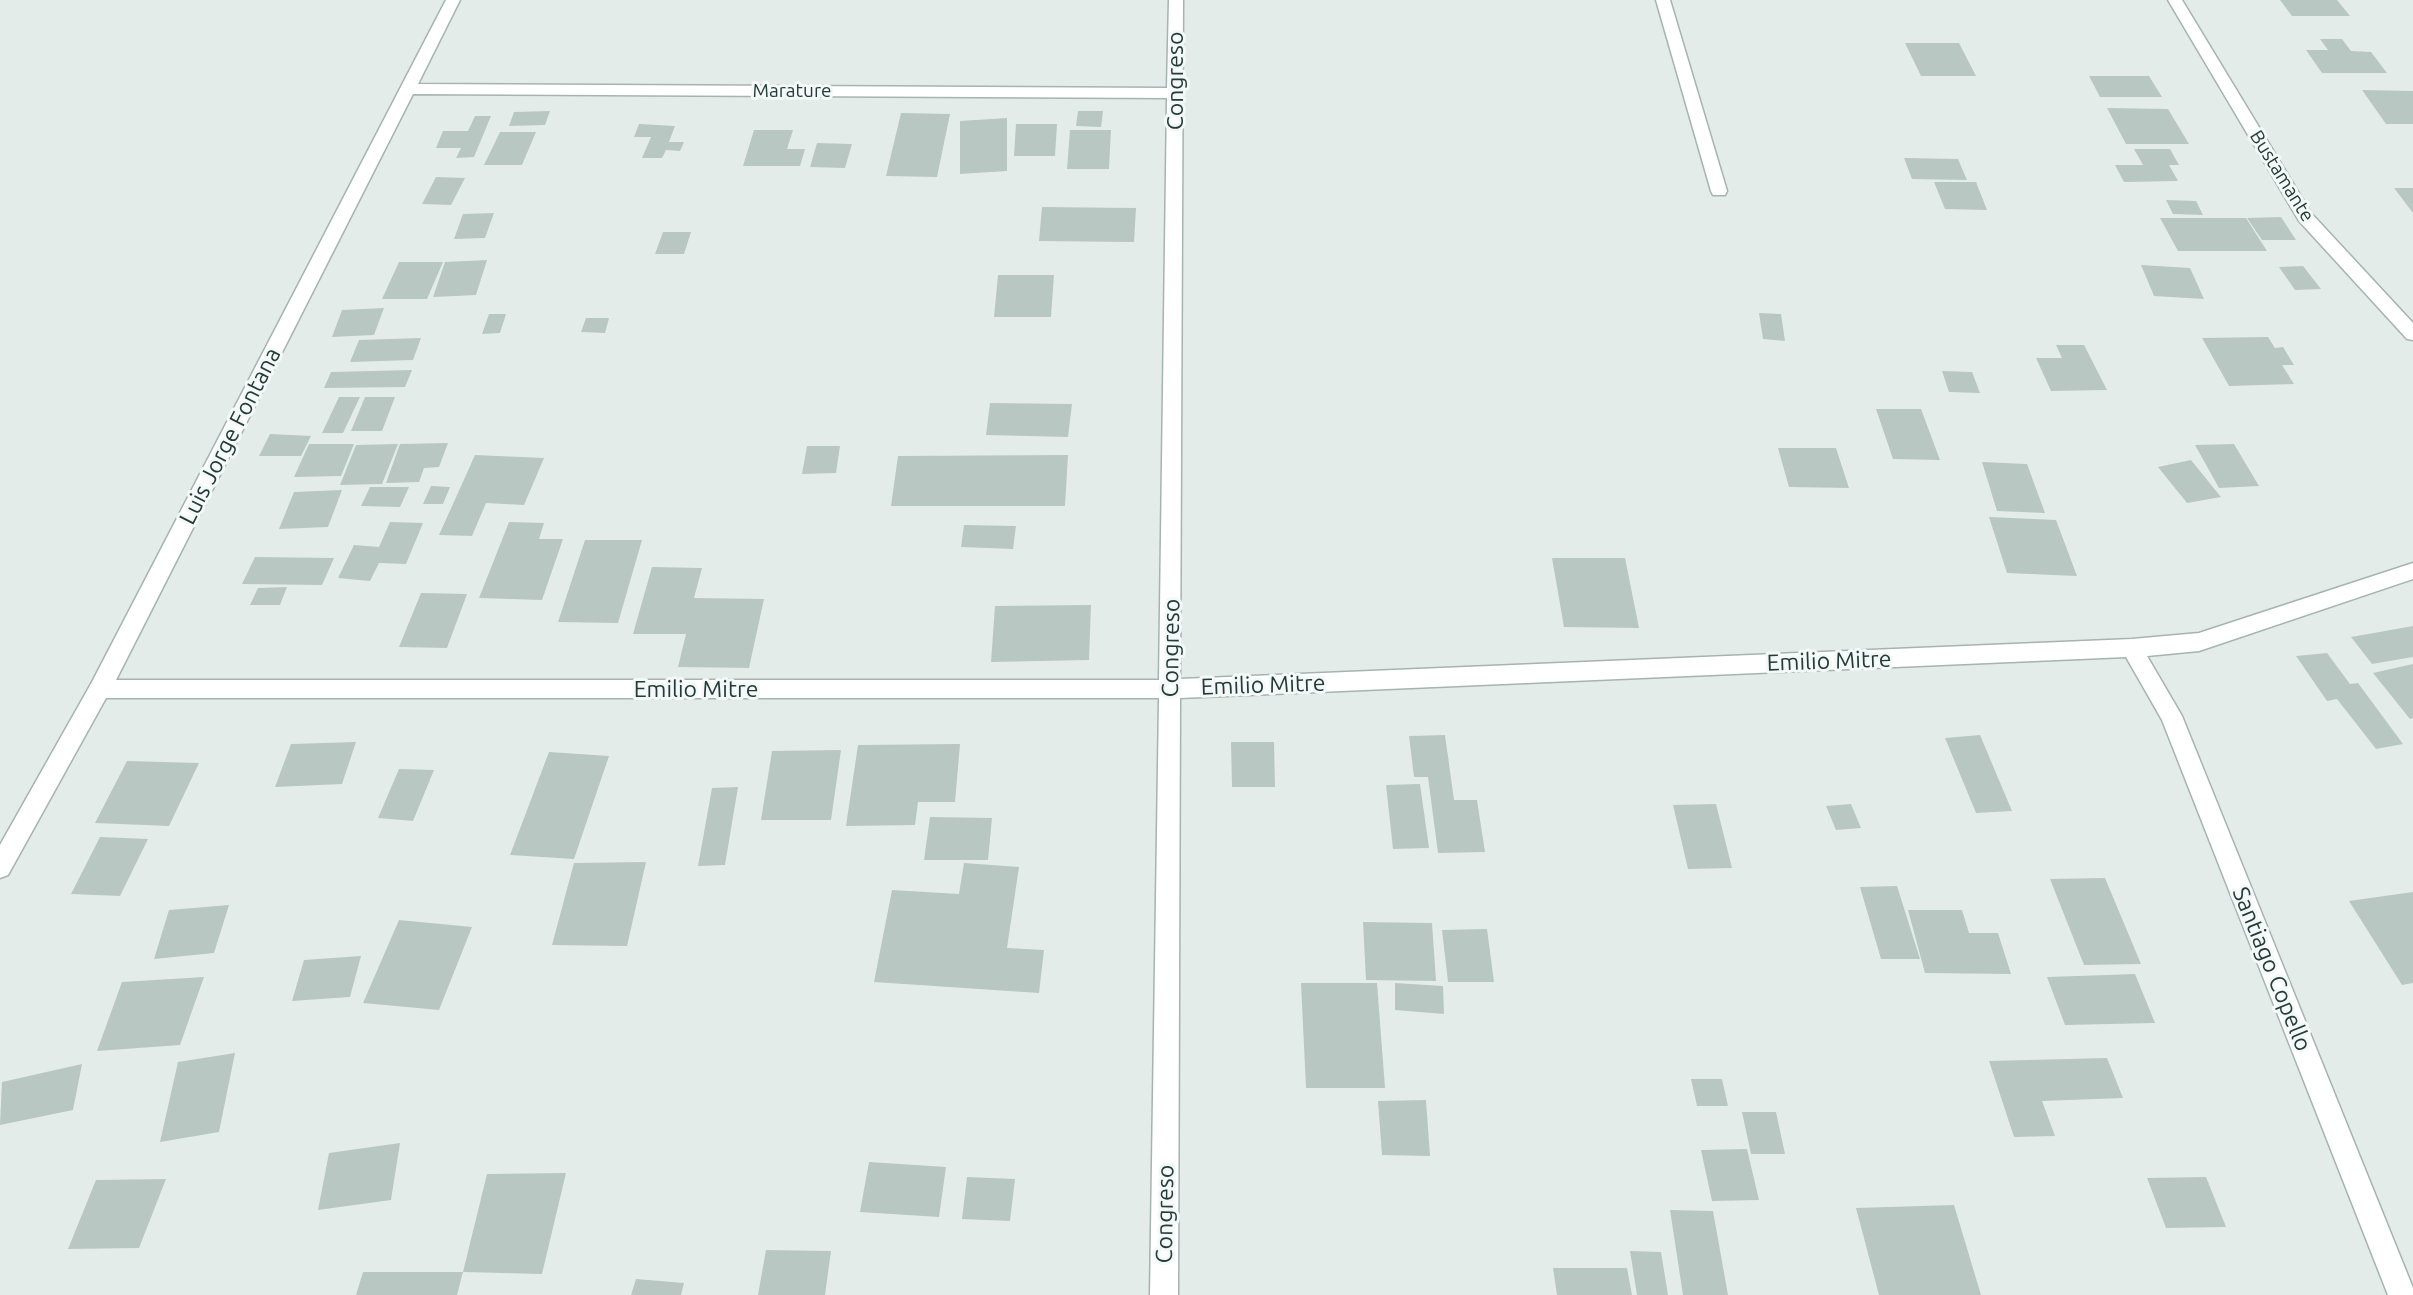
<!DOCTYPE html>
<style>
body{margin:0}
canvas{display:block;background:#e3ece9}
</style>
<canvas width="2413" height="1295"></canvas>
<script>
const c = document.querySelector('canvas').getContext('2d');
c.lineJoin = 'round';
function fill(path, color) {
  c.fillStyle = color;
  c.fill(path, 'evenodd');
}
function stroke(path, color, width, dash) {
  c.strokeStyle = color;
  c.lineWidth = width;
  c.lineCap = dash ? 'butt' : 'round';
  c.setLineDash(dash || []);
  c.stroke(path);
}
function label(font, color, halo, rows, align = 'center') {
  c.font = font + ' Ubuntu,sans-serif';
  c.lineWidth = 6;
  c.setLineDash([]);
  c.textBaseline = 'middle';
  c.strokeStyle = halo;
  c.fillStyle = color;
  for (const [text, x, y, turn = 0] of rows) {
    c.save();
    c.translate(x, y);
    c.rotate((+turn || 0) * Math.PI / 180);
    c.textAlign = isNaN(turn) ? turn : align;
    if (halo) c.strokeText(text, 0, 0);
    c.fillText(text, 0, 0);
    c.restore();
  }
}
const building = new Path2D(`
 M2280,0H2337L2350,16H2292Z
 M2320,39H2342L2351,51L2371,52L2387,73H2322L2306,50H2328Z
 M1905,43H1959L1976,76H1921Z
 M2089,76H2149L2162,97H2100Z
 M2362,90L2413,91V124H2386Z
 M2107,108L2168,109L2189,144H2126Z
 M550,111L545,125L509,126L514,112Z
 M1078,111H1103L1101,127L1076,126Z
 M901,113L950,114L937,177L886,176Z
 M475,116H491L474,157L456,158L461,148H436L443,131H468Z
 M1007,118V171L960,174V121Z
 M639,124L675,126L669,142H684L680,151L666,150L662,158H642L651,137H634Z
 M1016,124H1057L1055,156H1014Z
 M754,130H793L787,149H805L800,166H743Z
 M1070,130H1111L1109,169H1067Z
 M500,132H536L522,165H484Z
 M817,143L852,144L845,168L810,167Z
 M2134,149H2170L2179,165H2169L2178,181L2124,182L2115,165H2143Z
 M1904,158L1958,159L1967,180L1912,179Z
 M436,177L465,178L451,205L422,204Z
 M1934,182H1976L1987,210L1945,209Z
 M2394,188H2413V213Z
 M2166,200L2196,201L2203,215L2173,214Z
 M1042,207L1136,208L1134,242L1039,241Z
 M494,213L485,238L454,239L463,214Z
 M2281,217L2296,240H2262L2247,218Z
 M2160,218H2246L2267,251H2178Z
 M663,232H691L684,254H655Z
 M487,260L476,295L433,297L445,262Z
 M399,262H443L427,299H382Z
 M2141,265L2190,268L2204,299L2154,296Z
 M2303,266L2321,289L2295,290L2279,267Z
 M998,275H1054L1051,317H994Z
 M384,308L374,335L332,337L342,310Z
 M1759,313L1781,314L1785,341L1763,339Z
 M489,314H506L500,333L482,334Z
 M586,318H609L605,333L581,332Z
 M2268,337L2275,348L2283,347L2294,365H2282L2294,384L2229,386L2202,338Z
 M421,338L413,360L350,362L359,340Z
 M2056,345H2084L2107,390L2051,391L2036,358H2062Z
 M412,370L405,387L324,388L331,372Z
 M1942,371L1972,372L1980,393L1949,392Z
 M339,397H360L343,433H322Z
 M365,397H395L382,431H351Z
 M990,403L1072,404L1068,437L986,435Z
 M1876,409H1921L1940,460L1893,459Z
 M270,434L311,436L301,456H259Z
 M448,443L439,467L424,468L419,482L386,483L400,444Z
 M309,444H354L341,476L294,477Z
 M398,444L382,484L340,485L356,445Z
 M2234,444L2259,486L2219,488L2195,445Z
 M807,446H840L836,473L802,474Z
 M1778,448H1836L1849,488L1789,487Z
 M475,455L544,458L524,505L486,503L472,536L439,535Z
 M1068,455L1065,506H891L898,456Z
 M2191,460L2221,497L2187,503L2158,467Z
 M1982,462L2027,464L2045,513L1997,511Z
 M431,486L450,487L443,504H423Z
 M370,487H409L400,507L361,506Z
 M342,490L328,527L279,529L294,492Z
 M1989,517L2056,520L2077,576L2007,573Z
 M390,522L423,523L406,564L379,563L370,581L338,578L354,545L379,547Z
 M509,522L544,523L539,539H563L542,600L479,598Z
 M964,525L1016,526L1013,549L961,547Z
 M585,540H642L618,623L558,622Z
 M255,557L334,558L322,585L242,584Z
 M1552,558H1625L1639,628L1564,627Z
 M652,567L702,568L694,598L764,599L749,668L678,667L686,634H633Z
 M287,587L280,605H250L258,588Z
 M421,593L467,594L447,648L399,647Z
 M1091,605L1089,660L991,662L995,606Z
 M2413,626V657L2372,664L2351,637Z
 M2327,653L2350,684L2358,683L2403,744L2376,749L2337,699L2327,701L2296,656Z
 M2413,664V718L2410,719L2373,673Z
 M1445,735L1454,800H1477L1485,852L1438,853L1428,777H1414L1409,736Z
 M1980,735L2012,811L1976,813L1945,738Z
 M356,742L342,784L275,787L291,744Z
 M1231,742H1274L1275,787H1232Z
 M960,744L955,802H918L915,825L846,826L858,745Z
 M841,750L831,820H761L772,751Z
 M549,752L609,756L574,859L510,855Z
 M127,761L199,763L169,826L95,823Z
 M399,769L434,770L413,821L378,818Z
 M1420,784L1429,848L1393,849L1386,785Z
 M738,787L725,865L698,866L712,788Z
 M1716,804L1732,868L1688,869L1673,805Z
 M1851,804L1861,828L1836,830L1826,806Z
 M930,817L992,818L988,860H924Z
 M100,837L148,839L120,896L71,894Z
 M646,862L627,946L552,945L574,863Z
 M964,863L1019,867L1007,948L1044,950L1039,993L874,982L892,890L959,894Z
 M2105,878L2141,964L2084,965L2050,879Z
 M1897,886L1920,959H1881L1860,887Z
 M2413,892V983L2402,985L2349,901Z
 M229,905L214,953L154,959L169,910Z
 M1908,910H1962L1969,933H1998L2011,974L1925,973Z
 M399,920L472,927L439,1010L363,1003Z
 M1363,922L1432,923L1436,981L1366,980Z
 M1487,929L1494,982H1448L1442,930Z
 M361,956L350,997L292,1001L304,960Z
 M2135,974L2155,1023L2065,1025L2047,977Z
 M204,977L180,1045L97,1051L122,982Z
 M1301,983H1377L1385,1088H1306Z
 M1395,983L1443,986L1444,1014L1395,1010Z
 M235,1053L219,1132L160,1142L178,1062Z
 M2107,1058L2123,1098L2042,1101L2055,1136L2014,1137L1989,1061Z
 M82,1064L73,1110L0,1125L2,1082Z
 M1691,1079H1722L1728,1106H1697Z
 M1426,1100L1430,1156L1382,1155L1378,1101Z
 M1742,1112H1776L1785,1154H1751Z
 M400,1143L391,1200L318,1210L329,1153Z
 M1747,1149L1759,1200L1712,1201L1701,1150Z
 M869,1162L946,1167L939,1217L860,1212Z
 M566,1173L542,1274L463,1272L457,1295H356L363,1272H463L487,1174Z
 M967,1177L1015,1179L1010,1221L962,1219Z
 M2206,1177L2226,1227L2166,1228L2147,1178Z
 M166,1179L139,1248L68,1249L96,1180Z
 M1954,1205L1981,1295H1879L1856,1208Z
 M1670,1210L1713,1211L1728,1295H1683Z
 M766,1250L831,1251L825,1295H758Z
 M1630,1251L1661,1252L1668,1295H1637Z
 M1553,1268H1627L1632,1295H1557Z
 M636,1279L684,1283L681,1295H631Z`);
const minor = new Path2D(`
 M446,0H460L418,84L1167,88L1169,0H1183L1180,679L2132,639L2199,633L2413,563V579L2199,651L2147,656L2182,716L2413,1288V1295H2388L2162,720L2126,657L1180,698L1178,1295H1150L1159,698H106L8,875L0,878V845L92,682ZM413,94L1167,98L1159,680H116Z
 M1656,0H1670L1727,191L1725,195H1713L1711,191Z
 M2168,0H2182L2311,213L2413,323V340L2407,339L2299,221Z`);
const farStreetnames = [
 ["Marature",792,91],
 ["Bustamante",2282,176,58]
];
const streetNames = [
 ["Congreso",1175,81,-90],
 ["Luis Jorge Fontana",230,436,-63],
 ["Congreso",1171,648,-89],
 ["Emilio Mitre",1829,661,-2],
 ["Emilio Mitre",1263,685,-2],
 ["Emilio Mitre",696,689],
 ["Santiago Copello",2272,969,68],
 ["Congreso",1165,1214,-89]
];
fill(building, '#b9c7c3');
stroke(minor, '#a6b4b1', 3);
fill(minor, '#fff');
label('19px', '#243c39', '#f4f9f7', farStreetnames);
label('23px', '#243c39', '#f4f9f7', streetNames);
</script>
